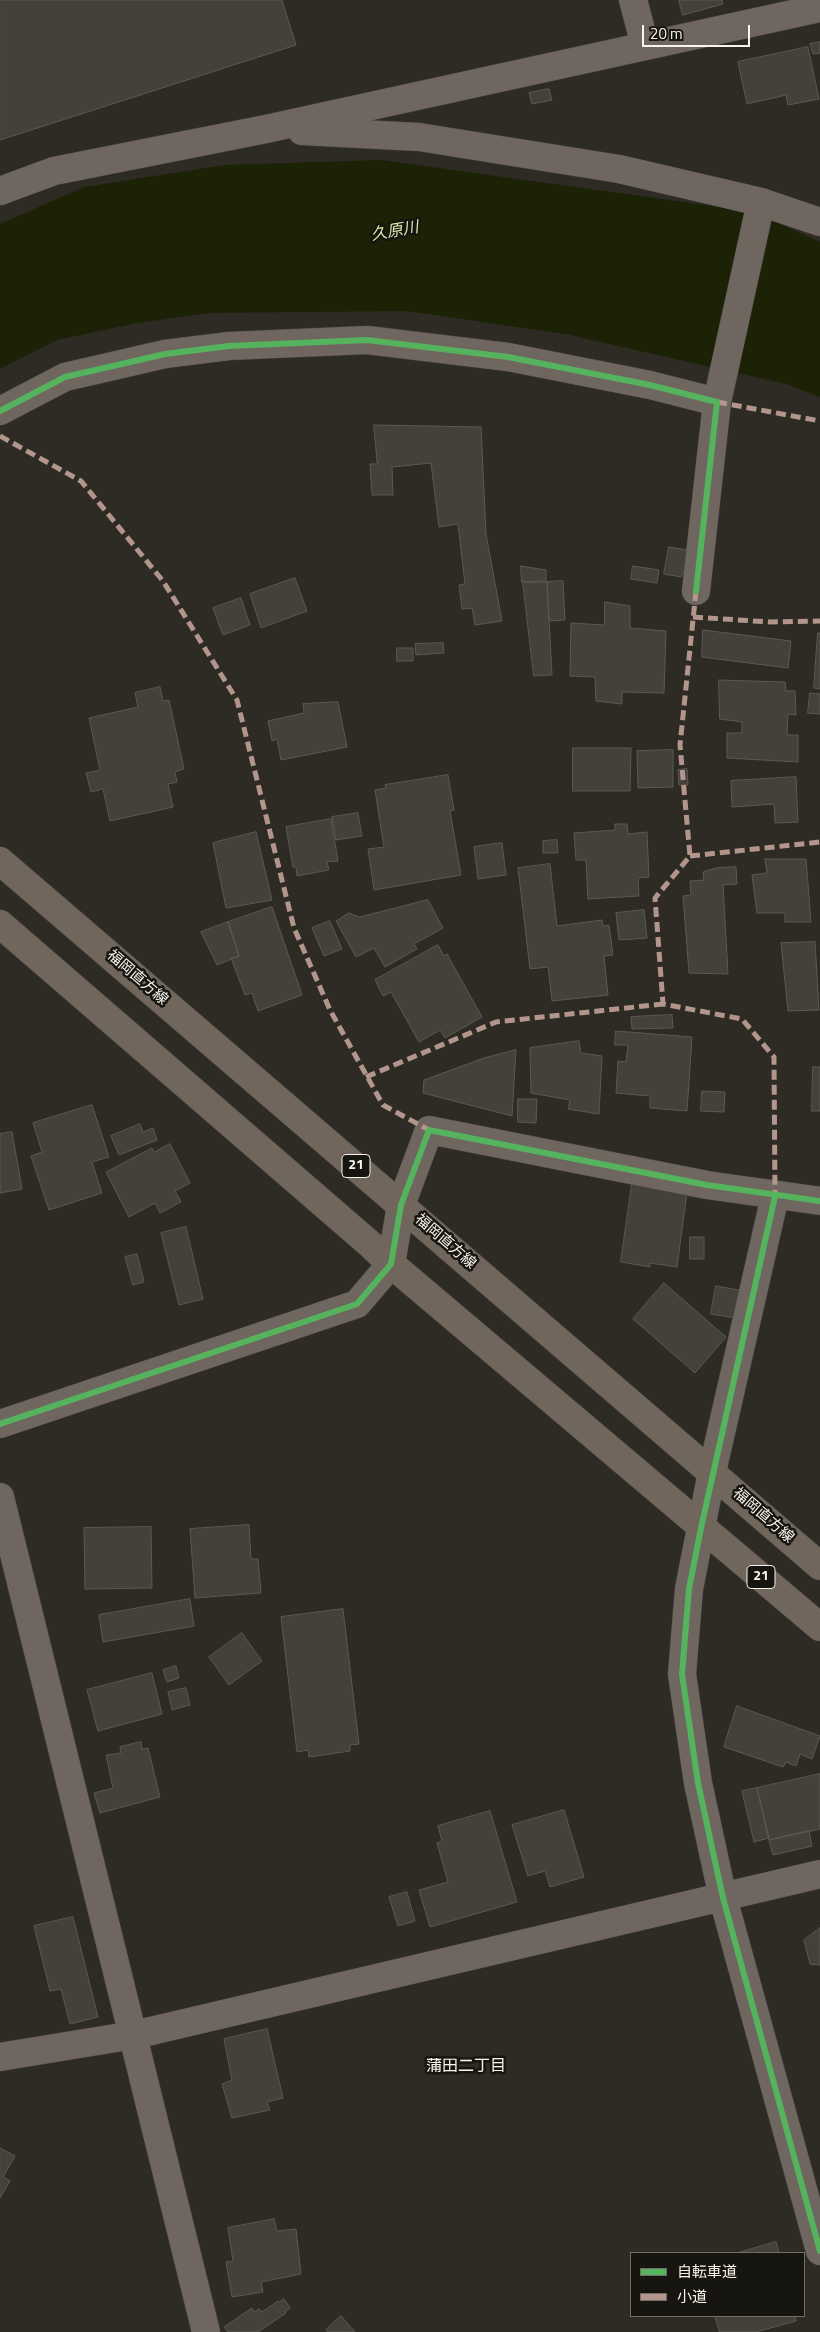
<!DOCTYPE html>
<meta charset="utf-8">
<style>
body{margin:0}
#map{position:relative;width:820px;height:2332px;overflow:hidden;background:#2e2b25;font-family:"Titillium Web","Noto Sans JP",sans-serif}
canvas{display:block}
.legend{position:absolute;left:630px;top:2252px;width:175px;height:65px;box-sizing:border-box;background:#171510;border:1px solid #716e68;margin:0;padding:6px 9px;list-style:none;font-size:15px;color:#f8f4ed}
.legend li{display:flex;align-items:center;gap:10px;height:25px}
.legend b{width:25px;border:1px solid #716e68}
.scale{position:absolute;left:642px;top:25px;width:108px;height:22px;box-sizing:border-box;border:2px solid #f8f4ed;border-top:0;padding-left:6px;font-size:15px;line-height:18px;white-space:nowrap;color:#f8f4ed;-webkit-text-stroke:4px #171510;paint-order:stroke}
</style>
<div id="map">
<canvas width="820" height="2332"></canvas>
<ul class="legend">
<li><b style="height:6px;background:#56b35d"></b>自転車道</li>
<li><b style="height:6px;background:#b2968c"></b>小道</li>
</ul>
<div class="scale">20 m</div>
</div>
<script>
const c = document.querySelector('canvas').getContext('2d');
c.lineJoin = 'round';
function fill(path, color) {
  c.fillStyle = color;
  c.fill(path, 'evenodd');
}
function stroke(path, color, width, dash) {
  c.strokeStyle = color;
  c.lineWidth = width;
  c.lineCap = dash ? 'butt' : 'round';
  c.setLineDash(dash || []);
  c.stroke(path);
}
function label(font, color, halo, rows, align = 'center') {
  c.font = font + ' "Titillium Web","Noto Sans JP",sans-serif';
  c.lineWidth = 5;
  c.setLineDash([]);
  c.textBaseline = 'middle';
  c.strokeStyle = halo;
  c.fillStyle = color;
  for (const [text, x, y, turn = 0] of rows) {
    c.save();
    c.translate(x, y);
    c.rotate((+turn || 0) * Math.PI / 180);
    c.textAlign = isNaN(turn) ? turn : align;
    if (halo) c.strokeText(text, 0, 0);
    c.fillText(text, 0, 0);
    c.restore();
  }
}
const water = new Path2D(`
 M381,160L720,207L778,223L820,242V397L786,384L565,334L407,311L210,313L137,323L57,340L0,369V224L84,187L225,165Z`);
const building = new Path2D(`
 M0,0H282L296,45L0,140Z
 M679,0H722L723,4L683,15Z
 M820,42V53L813,54L810,44Z
 M808,47L819,99L788,105L786,95L747,104L738,62Z
 M549,89L552,100L532,104L529,93Z
 M374,425L481,427L486,534L502,621L475,625L472,608L462,609L459,585L465,584L458,524L439,527L431,463L392,467L393,495H372L370,464H377Z
 M669,547L693,551L681,577L664,574Z
 M521,566L546,570V581L522,582Z
 M633,566L659,570L657,583L631,579Z
 M295,578L307,611L261,628L250,594Z
 M563,581L565,620L549,621L547,582Z
 M523,582H547L552,675L534,676Z
 M241,598L250,625L223,635L213,608Z
 M605,602L630,606V628L666,631L664,693L622,692V704L596,701L595,677L570,676L571,623L604,625Z
 M703,630L791,641L788,668L702,657Z
 M818,633H820V689L814,688Z
 M443,643L444,653L416,655L415,644Z
 M397,648H413V661H397Z
 M719,680L785,682L786,691H795L796,715L788,714L787,735H798V762L727,758V733H742V722L720,719Z
 M160,687L163,701L169,700L184,769L175,772L177,782L168,784L173,807L110,821L103,789L91,792L86,773L100,770L89,718L138,707L135,693Z
 M810,693L820,694V714L808,713Z
 M338,702L347,747L281,760L277,739L272,741L268,721L304,713L303,704Z
 M573,748H631L630,791H573Z
 M673,750V787L638,788L637,751Z
 M687,769L688,785H679L678,770Z
 M448,775L454,810L450,811L461,875L374,890L368,849L384,847L375,790L386,788L385,785Z
 M796,777L798,822L775,823L774,804L732,807L731,781Z
 M358,813L362,836L336,840L332,817Z
 M331,819L338,861L327,862L329,870L297,876L296,867H293L286,827Z
 M615,824H627L628,834L647,832L649,877L638,878L639,896L588,899L586,860H576L574,833L615,830Z
 M256,832L272,900L226,908L213,843Z
 M557,840L558,853H543V841Z
 M502,843L506,875L478,879L474,847Z
 M765,859H806L811,922H785V913H757L752,875L767,873Z
 M550,864L557,926L602,920L603,926L609,925L613,955L604,956L608,995L552,1001L548,967L530,969L518,868Z
 M736,867L737,884L723,885L728,974L689,973L683,896L691,895L690,881L704,880L703,872L716,868Z
 M428,900L443,928L414,944L417,949L385,967L374,948L356,957L336,921L349,913L359,917Z
 M272,907L302,995L258,1011L252,993L245,995L231,958L239,956L228,922Z
 M644,910L647,938L619,940L616,913Z
 M330,921L342,949L324,956L312,928Z
 M228,922L239,956L217,965L201,932Z
 M815,942L819,1010L788,1011L781,943Z
 M438,945L444,956L447,954L482,1017L445,1038L440,1030L419,1042L391,992L383,996L375,980Z
 M672,1015L673,1028L632,1029L631,1017Z
 M616,1031L692,1037L687,1111L650,1108V1096L616,1093L618,1061L626,1062L628,1045H615Z
 M579,1041L581,1053L602,1056L599,1114L568,1109L570,1100L531,1093L530,1048Z
 M516,1050L512,1116L423,1093L424,1080L484,1058Z
 M813,1067H820V1111H812Z
 M702,1091L725,1092L724,1112L701,1111Z
 M518,1099H537L536,1123L518,1122Z
 M92,1105L109,1157L92,1162L102,1193L49,1210L31,1156L42,1152L33,1123Z
 M140,1124L143,1132L153,1128L157,1140L119,1155L111,1136Z
 M12,1132L22,1189L0,1193V1134Z
 M170,1144L190,1183L175,1191L181,1202L160,1213L155,1203L129,1217L106,1172L152,1148L154,1152Z
 M633,1177L688,1185L677,1267L650,1263V1267L621,1262Z
 M186,1227L203,1299L179,1305L161,1233Z
 M690,1237H704V1259H690Z
 M137,1254L144,1282L133,1285L125,1257Z
 M664,1283L726,1337L695,1373L633,1319Z
 M716,1286L739,1290L735,1318L711,1314Z
 M249,1525L251,1559H258L261,1593L195,1598L190,1529Z
 M151,1527L152,1588L85,1589L84,1528Z
 M190,1599L194,1626L103,1642L99,1615Z
 M343,1609L359,1744L350,1745V1751L309,1757L308,1750L297,1752L281,1617Z
 M242,1633L262,1661L229,1685L209,1657Z
 M176,1666L179,1678L167,1682L163,1670Z
 M152,1673L162,1714L98,1731L87,1690Z
 M186,1688L190,1705L172,1710L168,1692Z
 M737,1706L820,1736L812,1759L800,1754L796,1766L786,1762L783,1767L724,1747Z
 M141,1742L142,1749L148,1748L160,1797L100,1813L94,1793L113,1788L106,1755L121,1753L120,1747Z
 M820,1774V1829L769,1840L757,1788Z
 M757,1788L769,1838L754,1842L742,1791Z
 M564,1810L584,1877L550,1887L545,1871L528,1876L512,1825Z
 M490,1811L517,1902L430,1927L419,1890L448,1882L437,1843L442,1841L438,1826Z
 M809,1831L812,1846L773,1855L769,1840Z
 M407,1892L415,1921L398,1926L389,1897Z
 M73,1917L98,2017L70,2024L61,1989L50,1991L34,1926Z
 M820,1928V1965L810,1964L804,1940Z
 M267,2029L283,2098L267,2102L270,2110L232,2118L222,2084L232,2080L224,2039Z
 M0,2148L15,2156L3,2177L10,2181L0,2198Z
 M274,2219L277,2231L296,2229L301,2274L261,2282L263,2292L232,2297L226,2262L233,2261L228,2228Z
 M776,2242L779,2253H737Z
 M284,2299L290,2308L285,2312L286,2313L258,2332H228L224,2327L252,2308L254,2312L259,2309L262,2312L278,2301L279,2302Z
 M341,2316L355,2332H328L326,2330Z
 M715,2316H795L796,2321L756,2332H720Z`);
const minor = new Path2D(`
 M633,0L645,45
 M302,131L419,137L619,169L761,202L820,222
 M0,191L54,171L266,129L820,8
 M717,402L761,202
 M0,411L65,377L165,354L229,346L367,340L508,357L650,385L717,402L696,591
 M401,1205L429,1130L707,1185L820,1201
 M712,1472L775,1196
 M0,1497L206,2332
 M0,2057L134,2035L820,1874`);
const tertiary = new Path2D(`
 M0,1424L357,1304L391,1264L401,1205
 M712,1472L689,1589L682,1674L698,1783L723,1898L820,2251`);
const primary = new Path2D(`
 M0,861L820,1566
 M0,924L371,1245L391,1264L820,1627`);
const quiet = new Path2D(`
 M717,402L820,421
 M0,436L81,481L163,581L237,700L294,928L330,1010L383,1105L429,1130
 M696,591L680,745L690,856L655,898L663,1004L742,1019L774,1057L775,1196
 M693,617L770,622L820,621
 M690,856L820,842
 M366,1077L496,1022L663,1004`);
const cycleway = new Path2D(`
 M0,411L65,377L165,354L229,346L367,340L508,357L650,385L717,402L696,591
 M775,1196L701,1528L689,1589L682,1674L698,1783L723,1898L820,2251
 M0,1424L357,1304L391,1264L401,1205L429,1130L707,1185L820,1201`);
const shields = [
 [356,1166,28],
 [761,1577,28]
];
const shieldNames = [
 ["21",356,1166],
 ["21",761,1577]
];
const streetNames = [
 ["福岡直方線",137,978,41],
 ["福岡直方線",445,1242,41],
 ["福岡直方線",763,1516,41]
];
const waterNames = [
 ["久原川",395,232,-10]
];
const neighbourhoodNames = [
 ["蒲田二丁目",466,2067]
];
fill(water, '#1c2205');
fill(building, '#434138');
stroke(building, '#5b5954', 1);
stroke(minor, '#494642', 29);
stroke(tertiary, '#494642', 29);
stroke(primary, '#494642', 29);
stroke(minor, '#6f665f', 28);
stroke(tertiary, '#6f665f', 28);
stroke(primary, '#70665c', 28);
stroke(quiet, '#b2968c', 5, [10, 5]);
stroke(cycleway, '#56b35d', 6);
for (const [x, y, w] of shields) {
  const box = new Path2D();
  box.roundRect(x - w / 2, y - 11.5, w, 23, 4);
  c.fillStyle = '#171510';
  c.fill(box);
  stroke(box, '#f8f4ed', 1);
}
label('bold 14px', '#f8f4ed', null, shieldNames);
label('15px', '#f8f4ed', '#171510', streetNames);
label('italic 16px', '#d9eaad', '#171510', waterNames);
label('16px', '#f8f4ed', '#171510', neighbourhoodNames);
</script>
